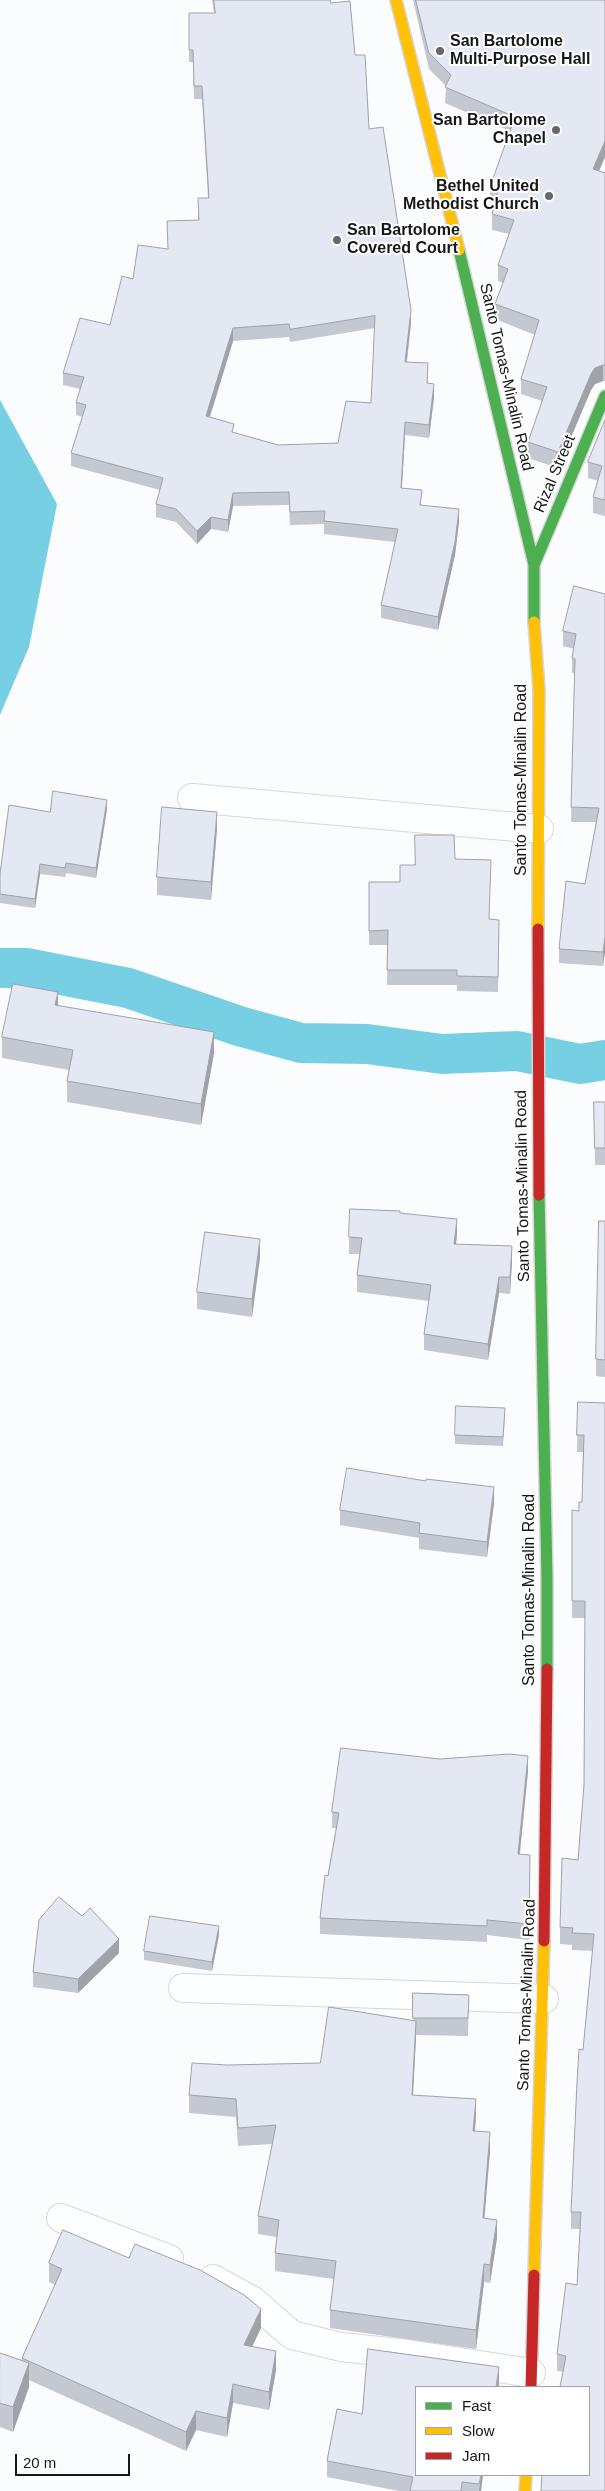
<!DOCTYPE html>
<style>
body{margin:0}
#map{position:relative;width:605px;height:2491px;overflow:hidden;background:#fbfcfd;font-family:Arial,sans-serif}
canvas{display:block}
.legend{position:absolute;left:415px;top:2386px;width:175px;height:90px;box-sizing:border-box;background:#fff;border:1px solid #a2a2a3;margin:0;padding:6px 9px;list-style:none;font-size:15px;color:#171718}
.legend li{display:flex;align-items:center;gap:10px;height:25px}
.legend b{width:25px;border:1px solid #a2a2a3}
.scale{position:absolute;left:15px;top:2454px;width:115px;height:22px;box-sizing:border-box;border:2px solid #171718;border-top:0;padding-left:6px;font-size:15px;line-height:18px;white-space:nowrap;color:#171718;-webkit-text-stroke:4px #fff;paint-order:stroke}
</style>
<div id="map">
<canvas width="605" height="2491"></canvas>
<ul class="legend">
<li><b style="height:6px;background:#4caf50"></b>Fast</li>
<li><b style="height:6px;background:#ffc107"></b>Slow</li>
<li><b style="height:6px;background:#c62828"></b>Jam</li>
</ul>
<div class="scale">20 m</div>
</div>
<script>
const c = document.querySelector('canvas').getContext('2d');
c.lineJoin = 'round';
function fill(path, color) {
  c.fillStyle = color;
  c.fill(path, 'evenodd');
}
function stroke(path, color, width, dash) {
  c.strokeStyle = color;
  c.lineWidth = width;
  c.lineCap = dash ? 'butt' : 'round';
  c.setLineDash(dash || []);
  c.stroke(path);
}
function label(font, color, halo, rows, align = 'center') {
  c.font = font + ' Arial,sans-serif';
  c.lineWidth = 4;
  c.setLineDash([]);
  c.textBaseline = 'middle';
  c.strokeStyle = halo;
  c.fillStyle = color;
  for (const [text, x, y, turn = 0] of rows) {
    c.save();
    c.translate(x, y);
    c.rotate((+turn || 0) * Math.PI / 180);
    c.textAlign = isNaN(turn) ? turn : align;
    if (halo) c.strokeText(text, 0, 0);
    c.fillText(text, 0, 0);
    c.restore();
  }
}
const water = new Path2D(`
 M0,400L57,504L29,647L0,715Z`);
const canal = new Path2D(`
 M0,968H26L128,988L239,1026L301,1043L367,1044L442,1054L517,1051L580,1064L605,1060`);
const street = new Path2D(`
 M192,798L539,829
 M183,1988L544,1999
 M61,2218L169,2259
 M213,2279L253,2301L292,2335L341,2347L408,2354L531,2373`);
const fast = new Path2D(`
 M459,250L534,565V622
 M534,565L605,396
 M539,1195L547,1578V1669`);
const slow = new Path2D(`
 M396,0L459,250
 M534,622L539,691L538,929
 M534,2275L544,1941
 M525,2491L526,2475`);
const jam = new Path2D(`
 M538,929L539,1195
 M544,1941L547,1669
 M531,2387L534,2275`);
const wall = new Path2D(`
 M212,0H330L331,3L355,55L369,129L411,323L407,362L428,376V383L434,397L429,438L405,435L402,488L422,505L459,522L455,555L438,630L381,618V605L395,542L324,534V524L290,525L289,505L233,506L228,532L211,529L197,544L176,522L156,517V504L160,490L71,466V453L83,417L76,415V402L80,389L63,385V373L110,325L133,279L168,249L167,221L198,220V198H208L202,99H194L193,62H189V13H214ZM375,328L371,403L338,443L278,445L234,433L210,417L233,341L289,337L290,342Z
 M413,0H605V157L599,171L605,173V381H603L595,384L591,390L558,468L528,458V442L542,401L521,394V379L535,335L495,319V304L503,283L498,281V265L509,234L492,230V214L494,204L490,202V187L510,131L445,103L446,86L429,69Z
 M605,420V516L593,513V497L598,481L588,478V462Z
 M605,594V952L603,966L559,963V949L585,884L596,822H571L575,673H572V658L574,649L563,646V631Z
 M107,809L96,878L66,873L65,877L40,874L35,908L0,903V874L50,812Z
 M217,829L211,900L157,895V877Z
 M455,859L490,919L499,920L498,992L457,991V985H387L388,945H369V882H400L415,865Z
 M58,1005L214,1053L201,1125L67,1102V1081L69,1070L2,1058V1037Z
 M594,1102H605V1165H595Z
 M400,1214L457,1235L456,1244L512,1262L510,1294L499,1293L488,1360L424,1350V1334L429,1301L357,1292V1275L360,1254H349V1237Z
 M605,1221V1377L596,1376V1359Z
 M260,1257L252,1317L197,1309V1292Z
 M578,1402L605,1403L589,2475L563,2372L557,2371V2354L577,2285L580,2229H571V2212L583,2050L593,1951L572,1950V1945L560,1944V1927L578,1860L584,1785L585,1618H572V1510L579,1511L582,1502L583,1452H577Z
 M505,1417L503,1446L455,1444V1435Z
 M494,1503L487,1557L419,1549V1538L340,1525V1510Z
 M528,1771L520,1854L530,1871L529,1940L487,1935V1942L320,1934V1918L336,1828H332V1812Z
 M219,1935L212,1971L144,1960V1951Z
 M119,1953L78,1993L33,1987V1972Z
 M413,1993L469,1995L468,2036L416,2035L413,2095L476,2117L475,2131L490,2151L484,2218L497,2238L490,2283L484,2282L476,2349L330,2328V2310L334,2279L275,2271V2253L277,2237L258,2234V2216L273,2144L238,2146L236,2117L189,2113V2095L228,2065L320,2063L413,2021Z
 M49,2263L261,2328L252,2346L276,2370L269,2410L233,2403L227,2437L196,2430L186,2451L29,2380V2387L13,2432L0,2427V2353L22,2360V2358L55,2285L49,2282Z
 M368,2349L499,2367V2387H416V2475H483L481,2491H399L327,2477V2461L337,2409L362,2414Z`);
const shadedWall = new Path2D(`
 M605,141V157L593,185V169Z
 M411,310V323L405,375V362Z
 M233,328V341L206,429V416Z
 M603,365V381L595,384L591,390L558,468V452L591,374L595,368Z
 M434,384V397L429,438V425Z
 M405,422V435L401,501V488Z
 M233,493V506L228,532V520Z
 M459,509V522L455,555L438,630V617Z
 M211,517V529L197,544V531Z
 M107,800V809L96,878V868Z
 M217,812V829L211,900V882Z
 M40,864V874L35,908V899Z
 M605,937V952L603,966V952Z
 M58,992V1013L55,1005Z
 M214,1032V1053L201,1125V1104Z
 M457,1219V1235L454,1260V1244Z
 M260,1239V1257L252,1317V1299Z
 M512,1246V1262L510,1294V1277Z
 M499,1277V1293L488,1360V1344Z
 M494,1487V1503L487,1557V1542Z
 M528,1756V1771L518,1869V1854Z
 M219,1926V1935L212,1971V1962Z
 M119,1939V1953L78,1993V1979Z
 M416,2021V2039L412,2113V2095Z
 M476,2099V2117L473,2149V2131Z
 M490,2132V2151L483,2236V2218Z
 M497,2220V2238L490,2283V2265Z
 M484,2264V2282L476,2349V2330Z
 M261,2309V2328L244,2364V2345Z
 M276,2351V2370L269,2410V2392Z
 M29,2363V2387L13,2432V2407Z
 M499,2367V2387H496Z
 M233,2384V2403L227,2437V2418Z
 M196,2411V2430L186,2451V2432Z
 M481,2475H483L481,2491H479Z`);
const building = new Path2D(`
 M214,0H330L331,3L350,1L355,55H365L369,129L383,127L411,310L405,362L428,363L427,383L434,384L429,425L405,422L401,488L422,490L420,505L459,509L455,542L438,617L381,605L398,529L324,521L325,511L290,512L289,492L233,493L228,520L211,517L197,531L176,509L156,504L163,478L71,453L86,405L76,402L84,377L63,373L80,318L110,325L122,276L133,279L138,245L168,249L167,221L199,220L198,198H209L202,86H194L193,50H189V13H215ZM375,316L371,403L346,401L338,443L278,445L232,432L234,424L206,416L233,328L289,324L290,329Z
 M416,0H605V141L593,169L605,173V365H603L595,368L591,374L558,452L528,442L547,387L521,379L539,320L495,304L508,269L498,265L514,220L492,214L498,190L490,187L515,117L445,87L451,75L429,53Z
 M605,420V500L593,497L602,466L588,462Z
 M574,586L605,594V937L603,952L559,949L566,881L585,884L599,808L571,807L575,659L572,658L576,634L563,631Z
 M53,791L107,800L96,868L66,863L65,868L40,864L35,899L0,894V874L9,805L50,812Z
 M162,807L217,812L211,882L157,877Z
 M415,835H454L455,859L491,860L489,919L499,920L498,977L457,976V970H387L388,930L369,931V882H400V865H415Z
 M13,984L58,992L55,1005L214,1032L201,1104L67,1081L73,1050L2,1037Z
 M594,1102H605V1148H595Z
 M350,1209L400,1211V1213L457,1219L454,1244L512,1246L510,1277H499L488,1344L424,1334L431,1285L357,1275L362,1238L349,1237Z
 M599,1221H605V1360L596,1359Z
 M205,1232L260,1239L252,1299L197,1292Z
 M578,1402L605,1403V2491H541L542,2475H589V2387H560L566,2356L557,2354L566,2283L577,2285L581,2212H571L577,2082L579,2049L583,2050L594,1934L572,1933L573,1928L560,1927L562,1858L578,1860L584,1785L585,1601H572V1510L579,1511V1502H582L584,1435H577Z
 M456,1406L505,1408L503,1437L455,1435Z
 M347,1468L426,1481V1479L494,1487L487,1542L419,1533L420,1523L340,1510Z
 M341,1748L440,1759L509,1754L528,1756L518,1854L530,1855L529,1924L487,1920V1926L320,1918L325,1875L328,1876L339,1813L332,1812Z
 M59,1897L82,1916L90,1908L119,1939L78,1979L33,1972L39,1920Z
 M150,1916L219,1926L212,1962L144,1951Z
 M413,1993L469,1995L468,2018H413Z
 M329,2007L416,2021L412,2095L476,2099L473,2131L490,2132L483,2218L497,2220L490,2265L484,2264L476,2330L330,2310L336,2261L275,2253L279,2220L258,2216L276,2125L238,2128L236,2099L189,2095L192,2063L228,2065L320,2063Z
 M63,2230L129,2258L135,2244L200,2270L244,2295L261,2309L244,2345L276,2351L269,2392L233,2384L227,2418L196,2411L186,2432L22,2358L62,2269L49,2263Z
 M368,2349L499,2367L496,2387H416V2475H481L479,2484L462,2482L461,2491H410L413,2477L327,2461L337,2409L362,2414Z
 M0,2353L29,2363L13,2407L0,2403Z`);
const markers = [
 [440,51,5,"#676768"],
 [556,130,5,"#676768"],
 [549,196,5,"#676768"],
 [337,240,5,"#676768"]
];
const poiNames = [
 ["San Bartolome",450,42],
 ["Multi-Purpose Hall",450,60],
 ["San Bartolome",546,121,"right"],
 ["Chapel",546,139,"right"],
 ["Bethel United",539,187,"right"],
 ["Methodist Church",539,205,"right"],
 ["San Bartolome",347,231],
 ["Covered Court",347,249]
];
const streetNames = [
 ["Santo Tomas-Minalin Road",506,377,77],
 ["Rizal Street",555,474,-67],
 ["Santo Tomas-Minalin Road",522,780,-90],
 ["Santo Tomas-Minalin Road",523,1186,-91],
 ["Santo Tomas-Minalin Road",530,1590,-90],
 ["Santo Tomas-Minalin Road",527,1995,-88]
];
fill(water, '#77cfe4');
stroke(canal, '#77cfe4', 40);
stroke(street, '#d7d7d8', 30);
stroke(fast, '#d7d7d8', 14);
stroke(slow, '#d7d7d8', 14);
stroke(jam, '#d7d7d8', 14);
stroke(street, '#feffff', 28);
stroke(fast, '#4caf50', 11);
stroke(slow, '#ffc107', 11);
stroke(jam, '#c62828', 11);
fill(wall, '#c4c8d0');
fill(shadedWall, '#a0a2a9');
fill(building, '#e4e8f2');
stroke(building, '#a0a2a9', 1);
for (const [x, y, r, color] of markers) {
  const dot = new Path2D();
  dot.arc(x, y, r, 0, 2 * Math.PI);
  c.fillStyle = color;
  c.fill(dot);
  stroke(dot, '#fff', 2);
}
label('bold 16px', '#171718', '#fff', poiNames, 'left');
label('16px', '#171718', '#fff', streetNames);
</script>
